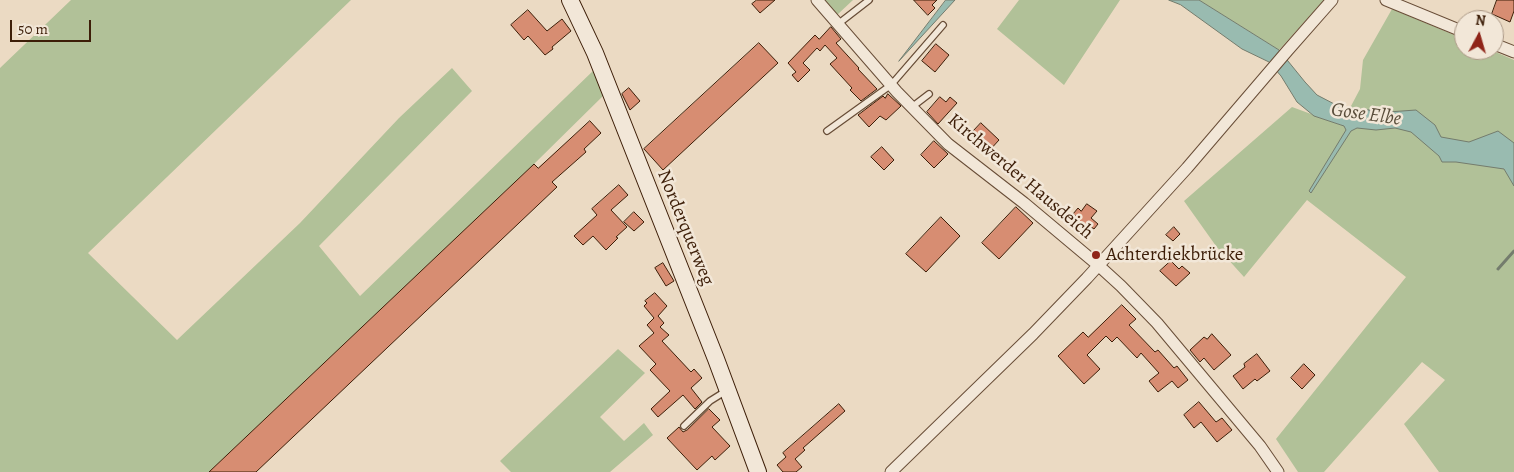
<!DOCTYPE html>
<meta charset="utf-8">
<style>
body{margin:0}
#map{position:relative;width:1514px;height:472px;overflow:hidden;background:#ebdac3;font-family:Alegreya,serif}
canvas{display:block}
.north{position:absolute;left:1454px;top:10px;width:50px;height:50px;box-sizing:border-box;background:#f2e7d8;border:1px solid #aa9785;border-radius:50%;rotate:6deg;font-size:14px;font-weight:700;line-height:20px;text-align:center;color:#3d1e08}
.north::after{content:'';display:block;margin:auto;width:18px;height:22px;background:#8f2418;clip-path:polygon(50% 0,100% 100%,50% 72%,0 100%)}
.scale{position:absolute;left:10px;top:20px;width:81px;height:22px;box-sizing:border-box;border:2px solid #3d1e08;border-top:0;padding-left:6px;font-size:15px;line-height:18px;white-space:nowrap;color:#3d1e08;-webkit-text-stroke:4px #f2e7d8;paint-order:stroke}
</style>
<div id="map">
<canvas width="1514" height="472"></canvas>
<div class="north">N</div>
<div class="scale">50 m</div>
</div>
<script>
const c = document.querySelector('canvas').getContext('2d');
c.lineJoin = 'round';
function fill(path, color) {
  c.fillStyle = color;
  c.fill(path, 'evenodd');
}
function stroke(path, color, width, dash) {
  c.strokeStyle = color;
  c.lineWidth = width;
  c.lineCap = dash ? 'butt' : 'round';
  c.setLineDash(dash || []);
  c.stroke(path);
}
function label(font, color, halo, rows, align = 'center') {
  c.font = font + ' Alegreya,serif';
  c.lineWidth = 5;
  c.setLineDash([]);
  c.textBaseline = 'middle';
  c.strokeStyle = halo;
  c.fillStyle = color;
  for (const [text, x, y, turn = 0] of rows) {
    c.save();
    c.translate(x, y);
    c.rotate((+turn || 0) * Math.PI / 180);
    c.textAlign = isNaN(turn) ? turn : align;
    if (halo) c.strokeText(text, 0, 0);
    c.fillText(text, 0, 0);
    c.restore();
  }
}
const green = new Path2D(`
 M71,0H351L88,253L177,340L300,223L399,118L452,68L472,91L319,246L360,296L595,69L605,94L534,164L209,472H0V68Z
 M824,0H853L837,15Z
 M1019,0H1120L1064,85L997,29Z
 M1199,0H1324L1279,50Z
 M1392,9L1464,39V50H1491L1514,60V472H1439L1404,424L1445,380L1422,362L1324,472H1298L1276,439L1406,277L1307,200L1244,277L1216,246L1184,201L1292,107L1341,125L1360,89L1363,60Z
 M618,349L645,373L600,417L624,441L644,423L653,435L610,472H511L500,461Z`);
const water = new Path2D(`
 M946,0H955L899,61Z
 M1169,0H1199L1279,50L1305,82L1317,95L1340,107L1388,112L1416,110L1435,125L1441,137L1469,142L1498,131L1514,143V186L1504,169L1456,162H1442L1439,156L1411,132L1395,128L1376,130L1357,128L1351,131L1311,193L1309,191L1346,130L1344,126L1314,116L1297,102L1281,76L1269,62L1242,49L1181,5Z`);
const stream = new Path2D(`
 M1498,269L1514,251`);
const building = new Path2D(`
 M757,0H775L760,13L752,4Z
 M914,0H937L932,5L935,8L928,15Z
 M1497,0H1514V11L1510,22L1492,14Z
 M528,10L547,31L562,19L571,31L552,47L553,49L545,55L528,36L524,40L511,25Z
 M831,27L841,39L836,43L859,68L858,69L877,89L861,101L850,90L852,88L830,64L837,58L825,45L820,51L817,48L803,63L810,70L798,82L792,75L796,72L788,63L815,35L819,39Z
 M759,43L778,63L663,170L644,149Z
 M936,44L949,55L935,72L922,61Z
 M629,88L640,101L630,110L622,94Z
 M888,94L901,106L886,120L880,116L869,127L858,115L883,96L885,98Z
 M940,97L946,102L950,97L957,103L938,124L927,112Z
 M590,121L601,133L584,149L586,152L552,182L557,187L256,472H209L534,164L538,168Z
 M981,123L999,140L989,151L981,144L978,147L968,137Z
 M934,141L948,154L934,168L921,155Z
 M882,147L894,160L884,170L871,157Z
 M619,185L628,195L611,210L627,227L616,237L618,238L606,250L593,236L583,245L574,236L597,215L592,209Z
 M1087,204L1097,211L1091,218L1098,224L1094,229L1087,224L1080,234L1069,225L1076,216L1073,214L1078,208L1081,211Z
 M1016,207L1033,223L999,259L982,243Z
 M634,212L644,222L634,231L624,222Z
 M941,217L960,236L926,272L906,254Z
 M1174,227L1180,234L1173,241L1166,235Z
 M1171,261L1179,269L1182,266L1190,273L1176,286L1160,271Z
 M663,263L674,281L666,286L655,268Z
 M655,293L667,306L658,316L664,323L660,327L669,335L662,341L691,372L694,369L702,378L691,388L702,402L695,409L683,395L658,417L651,409L670,391L650,370L656,364L639,346L654,333L647,325L654,318L644,306L647,303L645,301Z
 M1122,305L1136,319L1129,325L1155,352L1158,350L1174,368L1177,366L1188,380L1178,388L1172,381L1158,392L1149,381L1159,373L1141,353L1137,358L1117,337L1112,342L1106,336L1087,355L1100,369L1084,384L1058,356L1083,332L1088,337Z
 M1212,334L1231,355L1214,370L1204,358L1200,362L1190,350L1204,337L1207,339Z
 M1257,354L1270,371L1257,381L1255,379L1243,389L1233,376L1245,367L1244,364Z
 M1304,364L1315,375L1302,389L1291,378Z
 M1199,402L1216,422L1222,418L1232,430L1217,442L1201,422L1194,428L1184,415Z
 M839,404L845,411L803,448L805,450L795,459L802,467L796,472H783L777,465L786,457L783,453Z
 M709,409L720,420L712,427L730,446L715,460L712,456L697,470L667,438L679,427L683,432L687,430Z`);
const lane = new Path2D(`
 M838,24L869,0
 M912,107L929,94
 M827,131L891,85L943,25
 M684,426L710,401L726,391`);
const street = new Path2D(`
 M817,0L897,92L948,144L1024,203L1098,265L1121,286L1157,323L1260,446L1278,472
 M1386,0L1464,32
 M1494,44L1514,52
 M891,472L1033,334L1087,278L1187,168L1288,50L1332,0`);
const secondary = new Path2D(`
 M570,0L595,53L716,359L758,472`);
const markers = [
 [1096,255,5,"#8f2418"]
];
const streetNames = [
 ["Kirchwerder Hausdeich",1020,177,40],
 ["Norderquerweg",685,228,68]
];
const poiNames = [
 ["Achterdiekbrücke",1106,255]
];
const waterNames = [
 ["Gose Elbe",1366,115,8]
];
fill(green, '#b1c198');
fill(water, '#99bbb0');
stroke(water, '#747c6d', 1);
stroke(stream, '#747c6d', 3);
fill(building, '#d78d72');
stroke(building, '#3d1e08', 1);
stroke(lane, '#684d37', 8);
stroke(street, '#684d37', 13);
stroke(secondary, '#3d1e08', 18);
stroke(lane, '#f2e7d8', 5.5);
stroke(street, '#f2e7d8', 11);
stroke(secondary, '#f2e7d8', 16);
for (const [x, y, r, color] of markers) {
  const dot = new Path2D();
  dot.arc(x, y, r, 0, 2 * Math.PI);
  c.fillStyle = color;
  c.fill(dot);
  stroke(dot, '#f2e7d8', 2);
}
label('19px', '#3d1e08', '#f2e7d8', streetNames);
label('19px', '#3d1e08', '#f2e7d8', poiNames, 'left');
label('italic 20px', '#594d3a', '#f2e7d8', waterNames);
</script>
